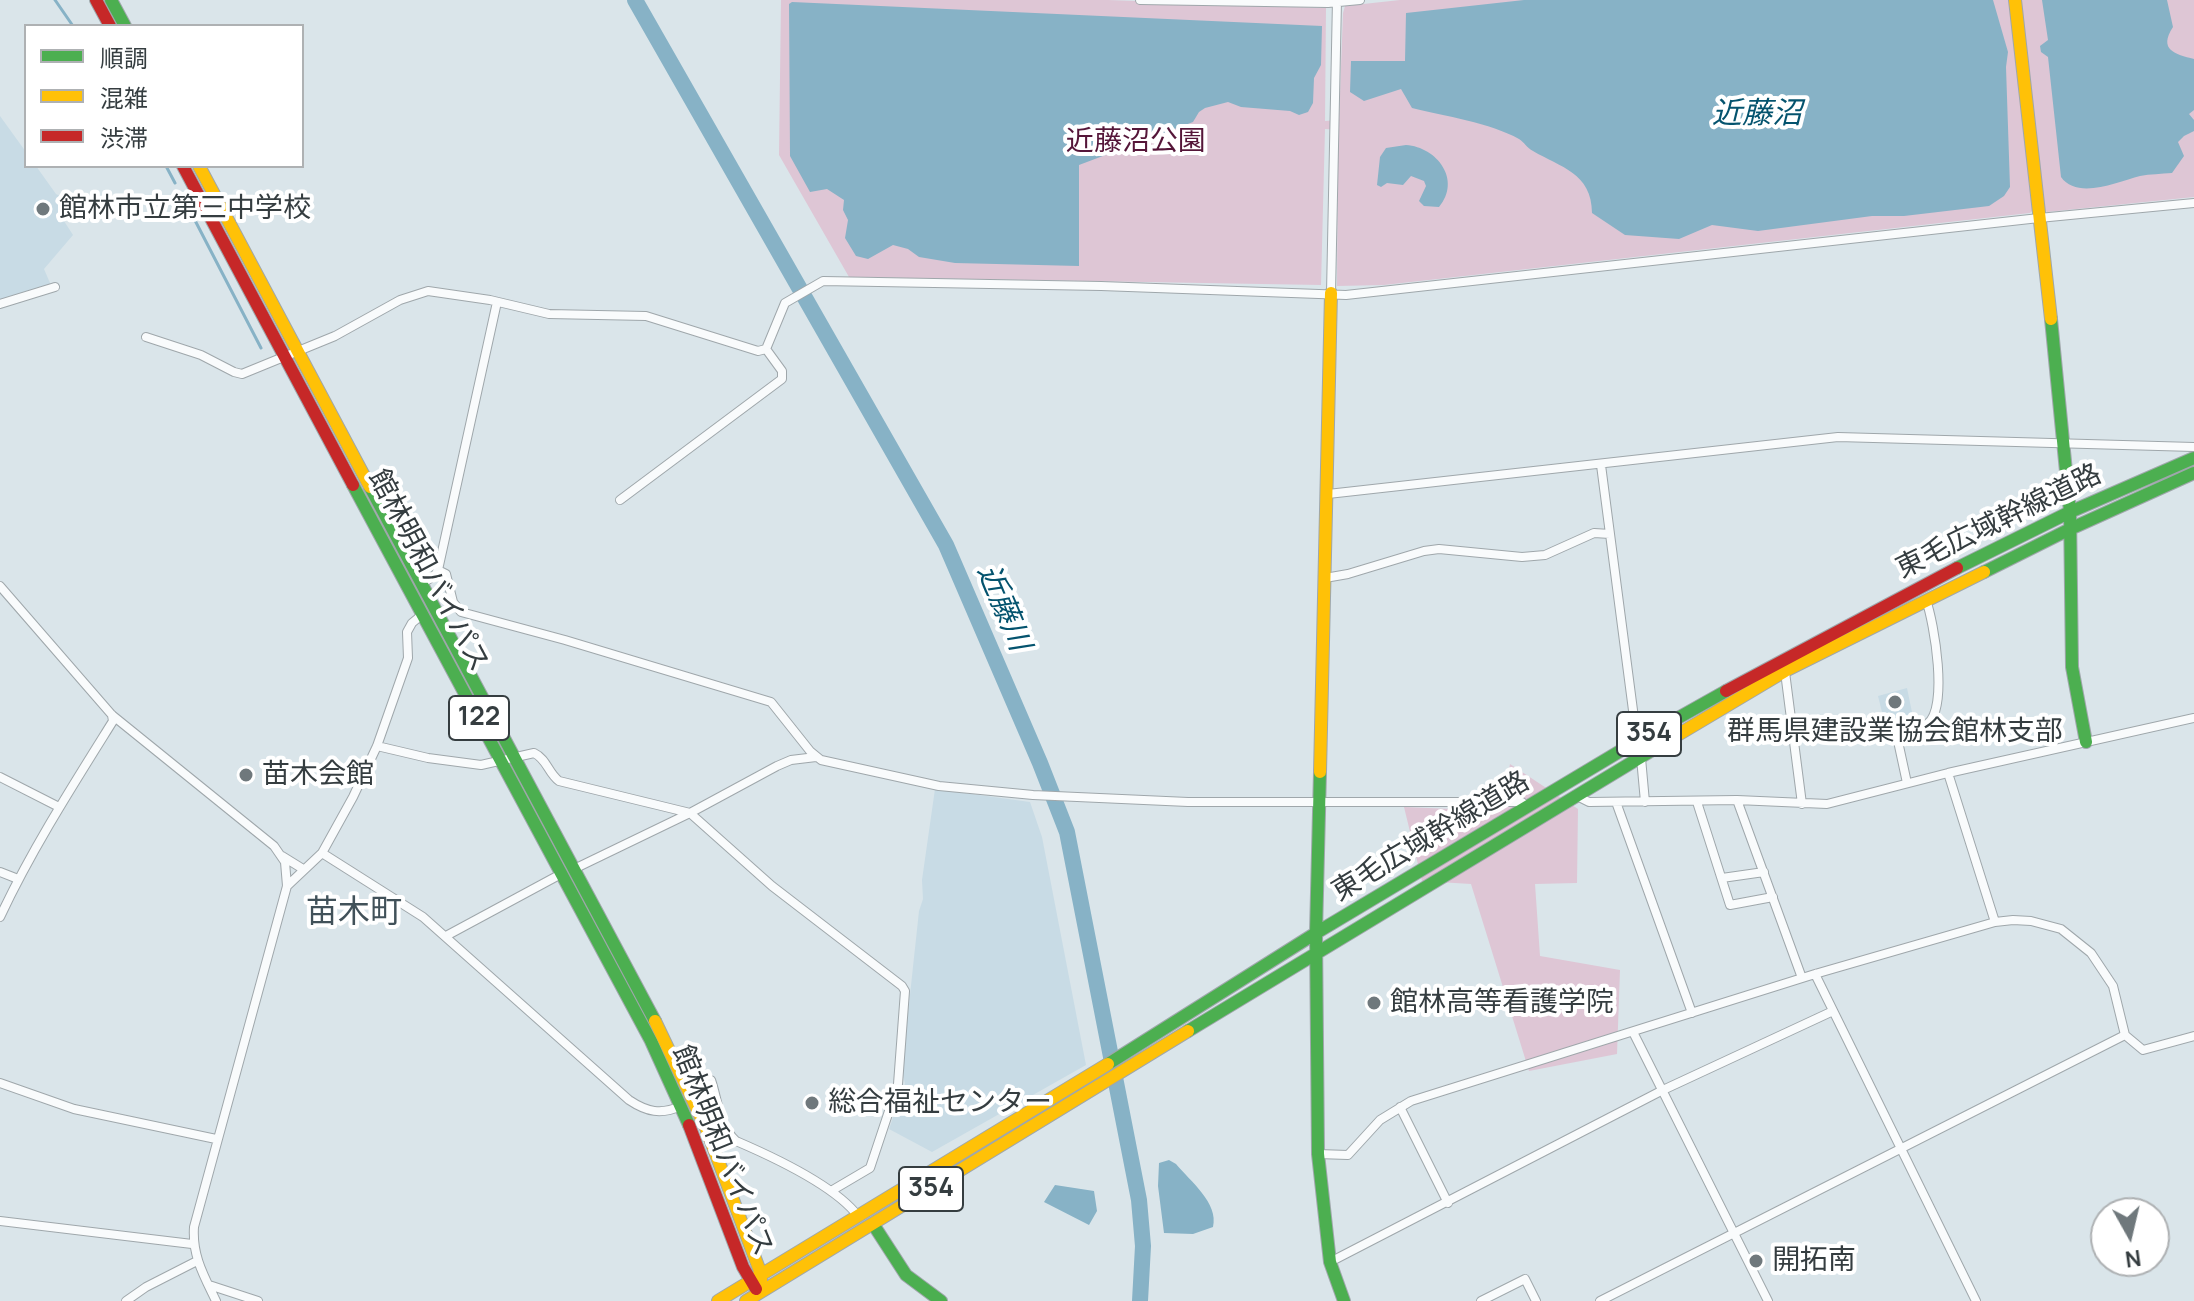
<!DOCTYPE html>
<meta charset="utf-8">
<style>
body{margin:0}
#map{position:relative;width:2194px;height:1301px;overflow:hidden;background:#dae5ea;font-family:Manrope,"Noto Sans JP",sans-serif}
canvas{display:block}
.legend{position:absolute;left:24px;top:24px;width:280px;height:144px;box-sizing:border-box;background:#fff;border:2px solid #aeb1b3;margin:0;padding:10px 14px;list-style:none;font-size:24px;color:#353d40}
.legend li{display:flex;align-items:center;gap:16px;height:40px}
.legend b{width:40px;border:2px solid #aeb1b3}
.north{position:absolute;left:2090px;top:1197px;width:80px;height:80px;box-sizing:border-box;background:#fff;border:2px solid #aeb1b3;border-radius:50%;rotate:172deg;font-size:22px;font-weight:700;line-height:32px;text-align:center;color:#353d40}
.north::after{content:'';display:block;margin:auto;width:28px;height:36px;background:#6f787c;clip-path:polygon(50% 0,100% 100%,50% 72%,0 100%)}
</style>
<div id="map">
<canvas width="2194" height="1301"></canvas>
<ul class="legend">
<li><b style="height:10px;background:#4caf50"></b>順調</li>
<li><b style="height:10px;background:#ffc107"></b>混雑</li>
<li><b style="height:10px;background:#c62828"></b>渋滞</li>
</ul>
<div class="north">N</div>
</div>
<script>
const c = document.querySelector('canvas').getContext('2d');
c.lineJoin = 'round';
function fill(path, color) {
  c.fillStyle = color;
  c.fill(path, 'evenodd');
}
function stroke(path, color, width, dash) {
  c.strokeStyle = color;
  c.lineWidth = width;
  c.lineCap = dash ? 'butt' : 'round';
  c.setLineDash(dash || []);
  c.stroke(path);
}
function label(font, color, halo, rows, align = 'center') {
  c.font = font + ' Manrope,"Noto Sans JP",sans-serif';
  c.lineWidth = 8;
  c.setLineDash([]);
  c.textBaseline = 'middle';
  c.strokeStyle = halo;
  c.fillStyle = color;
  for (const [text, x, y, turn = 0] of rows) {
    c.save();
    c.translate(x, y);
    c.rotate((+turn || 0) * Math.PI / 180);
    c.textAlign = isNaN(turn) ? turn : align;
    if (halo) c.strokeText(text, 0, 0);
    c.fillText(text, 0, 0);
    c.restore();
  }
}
const built = new Path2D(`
 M0,116L26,152V166H36L56,194L84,208L89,214L85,220L80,210L64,221L73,235L44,269L50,283L49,286L0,301Z
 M1907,688L1914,722L1889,727L1884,720L1878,696Z
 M935,789L1030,802L1042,837L1086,1065L932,1152L889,1129L905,1084L902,1069L919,911L923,899L922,880Z`);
const green = new Path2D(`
 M781,0H1108L1326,8L1325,121L1339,120L1343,13L1345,6L1400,0H2194V197L2047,212L2043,209L2033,210L2030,213L1384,285L1337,286L1338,130L1325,129L1321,285L849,277L779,155Z
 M1510,764L1578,809L1577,883L1535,884L1540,956L1620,970L1617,1054L1529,1071L1471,884L1422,881L1404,807L1501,811Z`);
const water = new Path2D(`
 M1524,0H1993L2008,52L2006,67L2010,187L2004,196L1989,206L1904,216H1872L1758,231L1712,225L1679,239L1625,235L1592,213C1592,173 1560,167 1533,151C1527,148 1524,142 1519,139C1491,123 1444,116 1412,108L1401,89L1364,101L1350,92L1351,61H1405L1406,13Z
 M2042,0H2167L2173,27C2158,50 2175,54 2194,59V110L2189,114L2194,120V131L2184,136L2178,142L2184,156L2172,173C2161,174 2150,174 2140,176C2118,182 2077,200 2061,177L2048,57L2041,52L2040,46L2048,40Z
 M792,2L1322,26L1321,65L1314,78L1313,103L1308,112L1299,115L1290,111L1241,107L1228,102L1205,108L1199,112L1193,122L1079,165V266L955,263L919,257L908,249L893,245L868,259L856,256L845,238L848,220L843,210L844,200L827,189L810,192L790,156L789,4Z
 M1406,145C1437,147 1462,180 1439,207L1424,206L1419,201L1426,186L1424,181L1411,176L1403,185L1387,183L1381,187L1377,185L1380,157L1386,148Z
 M1169,1160L1176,1164C1190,1181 1219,1203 1213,1227L1193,1234L1164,1233L1158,1186L1159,1163Z
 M1055,1185L1094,1191L1097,1211L1089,1225L1044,1202Z`);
const stream = new Path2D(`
 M55,0L73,26
 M166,166L175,183
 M186,203L261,348`);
const river = new Path2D(`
 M635,0L946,545L1040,763L1067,832L1139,1200L1143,1246L1140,1301`);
const street = new Path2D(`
 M1140,0L1328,3L1360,0
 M1331,293L1337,0
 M0,304L55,287
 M146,337L201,355L234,372L242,374L335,336L400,300L428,291L490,300L549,314L646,316L758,351L766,349L785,303L823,281L1101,286L1346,295L2039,218L2194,203
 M1601,465L1637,741
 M1328,494L1838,437L2194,447
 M620,500L782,379V371L766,349
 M438,570L446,574L453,602L461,612L565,640L771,702L810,751L821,760L939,786L1033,795L1188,802H1522L1528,807
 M1325,578L1348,574L1424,551L1439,549L1522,557L1545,555L1594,533L1610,534
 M422,584L435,575L438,570L497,302
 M0,586L112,715L274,846L285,862L287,886L194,1227C192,1256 204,1276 216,1301
 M1785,672L1802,804
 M377,746L428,758L481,765L534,753C547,759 548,773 559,781L690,813L772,886L902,986L905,991L898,1084L870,1168L831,1191
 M1641,758L1645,802
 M1948,773L1995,922
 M0,777L59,807
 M1907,783L1896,732C1905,730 1920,729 1927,724C1949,709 1934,622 1926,600
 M1577,796L1589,802L1737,800L1827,804L1948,773L2194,718
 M1737,800L1802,978
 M1616,802L1692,1013
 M1697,802L1730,905L1773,897
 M322,853L423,917L629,1100C647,1112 661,1115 681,1106
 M282,856L303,869
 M574,869L690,813L777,766L791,760L816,757
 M0,872L18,879
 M1722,878L1764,872
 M287,886L322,853L353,797L377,746L408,658L407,632L412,623L423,614
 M0,917C32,849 73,785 113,721L112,715
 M446,936L561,874
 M1815,974L1976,1301
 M1633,1032L1768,1301
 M0,1083L74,1109L216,1139
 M687,1085L704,1078L711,1080C718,1100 719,1126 736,1141C771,1156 835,1186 858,1216
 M1400,1107L1448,1203
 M1318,1154L1348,1155L1380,1120L1411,1101L1815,974L1995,922L2013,920L2031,921L2061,929L2091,953L2113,986L2125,1035L2143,1050L2194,1036
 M0,1221L192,1244
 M1330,1262L1663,1090L1833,1011
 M209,1285L258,1301
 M126,1301L146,1287L197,1261
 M1481,1301L1525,1279L1536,1301
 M1600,1301L2125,1035`);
const fast = new Path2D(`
 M111,0L125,26
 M2051,319L2070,512L2072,667L2086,742
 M353,485L651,1041L689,1125
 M370,487L655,1021
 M1957,568L2070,512L2194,458
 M1984,572L2070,529L2194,473
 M1320,772L1316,933L1318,1154L1330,1262L1344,1301
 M1188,1031L1654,749
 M1108,1064L1316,933L1637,741L1726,691
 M873,1224L906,1275L941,1301`);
const slow = new Path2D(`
 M2015,0L2051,319
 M199,166L370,487
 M1654,749L1785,671L1984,572
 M1320,772L1331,293
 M655,1021L706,1128L761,1274V1283
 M718,1301L1108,1064
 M746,1301L1188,1031`);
const jam = new Path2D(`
 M96,0L110,26
 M183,166L353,485
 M1726,691L1957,568
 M689,1125L743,1267L756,1289`);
const markers = [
 [43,209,8,"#6f787c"],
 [1895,702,8,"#6f787c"],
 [246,775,8,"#6f787c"],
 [1374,1003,8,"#6f787c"],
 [812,1103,8,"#6f787c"],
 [1756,1261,8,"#6f787c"]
];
const shields = [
 [479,718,60],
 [1649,734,64],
 [931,1189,64]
];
const shieldNames = [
 ["122",479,718],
 ["354",1649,734],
 ["354",931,1189]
];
const parkNames = [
 ["近藤沼公園",1136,142]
];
const poiNames = [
 ["館林市立第三中学校",59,209],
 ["群馬県建設業協会館林支部",1895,732,"center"],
 ["苗木会館",262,775],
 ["館林高等看護学院",1390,1003],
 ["総合福祉センター",828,1103],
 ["開拓南",1772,1261]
];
const streetNames = [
 ["東毛広域幹線道路",1999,522,-26],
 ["館林明和バイパス",428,571,62],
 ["東毛広域幹線道路",1431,837,-31],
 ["館林明和バイパス",722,1151,68]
];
const waterNames = [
 ["近藤沼",1757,115],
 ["近藤川",1003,608,67]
];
const quarterNames = [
 ["苗木町",354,913]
];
fill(built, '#c8dbe5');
fill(green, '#dec6d5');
fill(water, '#87b2c6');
stroke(stream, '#87b2c6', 3);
stroke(river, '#87b2c6', 16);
stroke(street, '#9fa7ab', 10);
stroke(fast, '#9fa7ab', 14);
stroke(slow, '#9fa7ab', 14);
stroke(jam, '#9fa7ab', 14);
stroke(street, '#f9fbfc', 8);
stroke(fast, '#4caf50', 12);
stroke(slow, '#ffc107', 12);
stroke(jam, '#c62828', 12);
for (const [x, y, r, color] of markers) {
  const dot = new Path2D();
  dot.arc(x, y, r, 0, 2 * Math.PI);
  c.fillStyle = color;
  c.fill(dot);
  stroke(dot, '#fff', 3);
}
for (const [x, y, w] of shields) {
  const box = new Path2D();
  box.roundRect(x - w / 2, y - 22, w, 44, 6);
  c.fillStyle = '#fff';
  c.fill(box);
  stroke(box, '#353d40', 2);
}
label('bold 26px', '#353d40', null, shieldNames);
label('28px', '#551639', '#fff', parkNames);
label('28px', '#353d40', '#fff', poiNames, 'left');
label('28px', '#353d40', '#fff', streetNames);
label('italic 30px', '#04536e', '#fff', waterNames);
label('32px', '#415159', '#fff', quarterNames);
</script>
